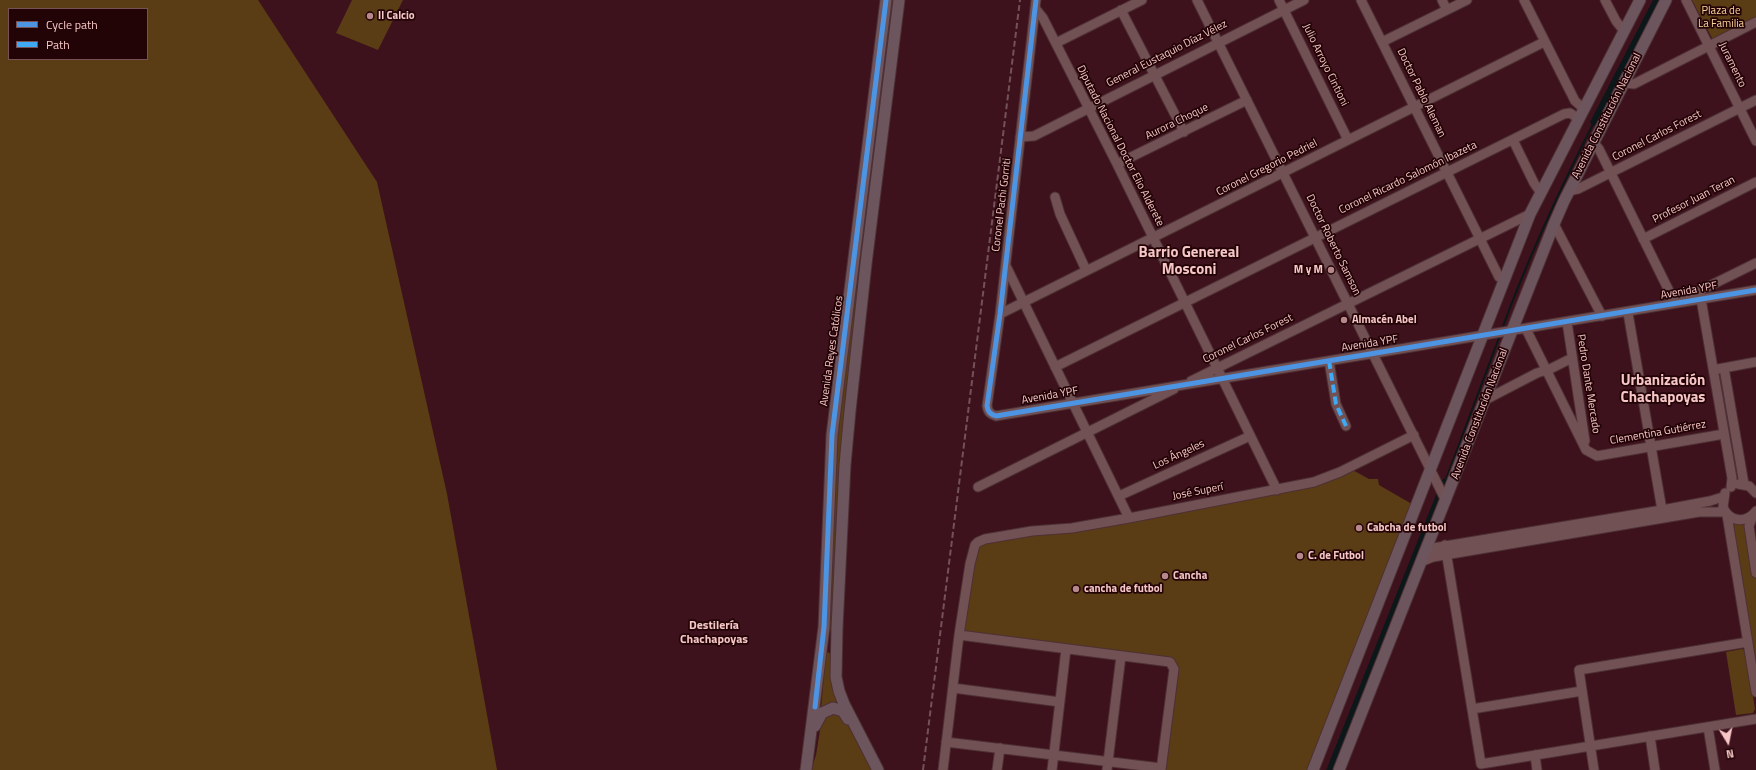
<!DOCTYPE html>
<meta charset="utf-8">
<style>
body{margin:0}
#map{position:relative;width:1756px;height:770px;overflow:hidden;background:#3d121c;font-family:"Titillium Web",sans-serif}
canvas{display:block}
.legend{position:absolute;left:8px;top:8px;width:140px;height:52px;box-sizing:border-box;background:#220306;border:1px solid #775153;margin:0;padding:5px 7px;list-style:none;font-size:12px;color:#f7c7c7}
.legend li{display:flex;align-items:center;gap:8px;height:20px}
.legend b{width:20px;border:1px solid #775153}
.north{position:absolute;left:1708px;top:722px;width:40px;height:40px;-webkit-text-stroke:3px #220306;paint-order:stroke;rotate:170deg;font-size:11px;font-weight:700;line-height:16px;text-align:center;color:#f7c7c7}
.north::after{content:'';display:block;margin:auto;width:14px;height:18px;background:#f7c7c7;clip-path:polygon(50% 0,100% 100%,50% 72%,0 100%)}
</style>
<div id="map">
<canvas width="1756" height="770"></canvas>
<ul class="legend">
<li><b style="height:5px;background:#4d94e3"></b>Cycle path</li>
<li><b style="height:5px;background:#3fa9f5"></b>Path</li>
</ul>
<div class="north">N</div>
</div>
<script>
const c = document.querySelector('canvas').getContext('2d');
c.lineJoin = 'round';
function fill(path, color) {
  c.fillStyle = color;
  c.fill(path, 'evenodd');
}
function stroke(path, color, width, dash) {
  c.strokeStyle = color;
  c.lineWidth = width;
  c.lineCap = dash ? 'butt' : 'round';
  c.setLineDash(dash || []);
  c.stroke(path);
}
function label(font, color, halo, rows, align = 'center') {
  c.font = font + ' "Titillium Web",sans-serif';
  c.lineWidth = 3.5;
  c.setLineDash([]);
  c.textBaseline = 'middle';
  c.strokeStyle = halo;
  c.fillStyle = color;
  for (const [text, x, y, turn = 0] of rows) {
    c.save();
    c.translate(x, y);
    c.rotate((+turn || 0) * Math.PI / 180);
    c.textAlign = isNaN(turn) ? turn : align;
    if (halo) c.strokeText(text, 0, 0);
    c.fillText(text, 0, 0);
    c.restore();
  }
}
const green = new Path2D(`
 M0,0H258L377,182L447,494L497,770H0ZM9,9H147V59H9Z
 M352,0H403L378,50L336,33Z
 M890,0H895L882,103L878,102Z
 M1692,0H1756V19L1713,40Z
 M876,119H880L862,267L858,266Z
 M855,288L860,289L833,631L829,630L838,436Z
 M1349,468L1369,479H1378L1379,485L1417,507L1310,770H1161L1173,667L959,635L978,542L1310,483Z
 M1727,515L1751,518L1756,570V692Z
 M1742,649L1746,651L1755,709L1753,713L1736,715L1726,652Z
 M828,652L832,655L835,698L838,705L821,708L826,653Z
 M828,712L843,715L861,750L874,770H811L816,755L821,724Z`);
const stream = new Path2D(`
 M1502,329C1528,258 1560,189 1594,122
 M1445,482L1500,335`);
const canal = new Path2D(`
 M1594,122L1657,0
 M1330,770L1445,482`);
const minor = new Path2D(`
 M1036,0L1000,314L987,406C988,412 990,414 996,416L1756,290
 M1197,0L1446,501
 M1279,0L1348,140
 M1361,0L1499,277L1505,280
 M1442,0L1447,10
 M1524,0L1575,101L1584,109
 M1605,0L1616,21L1624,31
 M1686,0L1756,141
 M1035,8L1043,18L1117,164L1277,490
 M1121,10L1184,132
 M1382,42L1467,0
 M1056,43L1142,0
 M1624,83L1634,84L1756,22
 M1020,137L1034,136L1304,0
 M1513,140L1534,183L1541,193
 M1594,143L1599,149L1673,299L1676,302
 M1117,164L1247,100
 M1569,191L1578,189L1756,100
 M1055,197L1060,214L1086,270
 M1554,224L1602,316
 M1643,239L1756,182
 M1006,266L1129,518
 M1685,298L1756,263
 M1701,299L1732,478L1731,487
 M1628,313L1662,510
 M1000,314L1544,42
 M1567,322L1585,441
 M1526,329L1586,450
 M1329,361L1336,404L1346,426
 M1055,367L1564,114L1570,113L1579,119
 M1724,368L1744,484
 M1718,369L1756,362
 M1191,381L1530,214
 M1485,400L1537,373L1550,369L1572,358
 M1586,450L1597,456L1724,434
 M1738,484L1749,486L1756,493
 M978,487L1174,389
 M1725,493L1723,507C1729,522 1746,524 1756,511
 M1119,496L1250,436
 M1727,515L1756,692
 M1753,516L1749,526L1756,573
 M1445,545L1481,764L1756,719
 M1427,549L1662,510L1710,501L1723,497
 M1423,561L1433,557L1699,512H1725
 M959,635L1170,662L1174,669L1161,770
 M953,688L1060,702
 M1472,709L1582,691
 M1708,727L1715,770
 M1650,736L1655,770
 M946,742L1161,768
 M1535,755L1537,770
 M943,770L959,635L970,564L975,545L978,542L985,539L1032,531L1072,528L1129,518L1314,482L1340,472L1414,435
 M997,770L1000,748
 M1052,770L1066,649
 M1107,770L1121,656
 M1594,770L1579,670L1748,642`);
const major = new Path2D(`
 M815,726L822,713L833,708L843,711L848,719
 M806,770L824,627L832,435L886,0
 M878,770L844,704L839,691L836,677L837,628L845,465L850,411L866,264L899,0
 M1313,770L1530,214L1640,0
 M1339,770L1554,224L1564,201L1666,0`);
const rail = new Path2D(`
 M923,770L1020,0`);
const quiet = new Path2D(`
 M1329,361L1336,404L1346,426`);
const cycleway = new Path2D(`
 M1036,0L1000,314L987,406C988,412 990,414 996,416L1756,290
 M815,707L824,627L832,435L886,0`);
const markers = [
 [370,16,4,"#b6888b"],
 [1331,270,4,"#b6888b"],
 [1344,320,4,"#b6888b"],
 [1359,528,4,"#b6888b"],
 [1300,556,4,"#b6888b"],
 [1165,576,4,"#b6888b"],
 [1076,589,4,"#b6888b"]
];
const parkNames = [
 ["Plaza de",1721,11],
 ["La Familia",1721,24]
];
const poiNames = [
 ["Il Calcio",378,16],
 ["M y M",1323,270,"right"],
 ["Almacén Abel",1352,320],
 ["Cabcha de futbol",1367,528],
 ["C. de Futbol",1308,556],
 ["Cancha",1173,576],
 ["cancha de futbol",1084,589]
];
const streetNames = [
 ["General Eustaquio Díaz Vélez",1167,54,-27],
 ["Julio Arroyo Cintioni",1325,65,64],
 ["Juramento",1732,65,64],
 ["Doctor Pablo Aleman",1421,93,64],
 ["Avenida Constitución Nacional",1607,116,-63],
 ["Aurora Choque",1177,122,-26],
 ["Coronel Carlos Forest",1657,136,-27],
 ["Diputado Nacional Doctor Elio Alderete",1120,146,63],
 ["Coronel Gregorio Pedriel",1267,168,-27],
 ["Coronel Ricardo Salomón Ibazeta",1408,178,-26],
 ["Profesor Juan Teran",1694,200,-27],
 ["Coronel Pachi Gorriti",1002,205,-83],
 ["Doctor Roberto Samson",1333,245,64],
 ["Avenida YPF",1689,291,-10],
 ["Coronel Carlos Forest",1248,339,-26],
 ["Avenida YPF",1370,344,-9],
 ["Avenida Reyes Católicos",832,351,-82],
 ["Pedro Dante Mercado",1588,384,81],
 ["Avenida YPF",1050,396,-10],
 ["Avenida Constitución Nacional",1480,414,-69],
 ["Clementina Gutiérrez",1658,433,-10],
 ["Los Ángeles",1179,455,-25],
 ["José Superí",1198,492,-11]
];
const neighbourhoodNames = [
 ["Destilería",714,626],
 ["Chachapoyas",714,640]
];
const districtNames = [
 ["Barrio Genereal",1189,253],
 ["Mosconi",1189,270],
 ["Urbanización",1663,381],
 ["Chachapoyas",1663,398]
];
fill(green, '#5a3c15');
stroke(stream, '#0b1718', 2);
stroke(canal, '#0b1718', 7);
stroke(minor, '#4e3034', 11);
stroke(major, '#4e3034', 13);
stroke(minor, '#715154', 9);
stroke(major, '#6d555e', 11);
stroke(rail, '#735258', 2, [6, 3]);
stroke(quiet, '#3fa9f5', 4, [8, 4]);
stroke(cycleway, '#4d94e3', 5);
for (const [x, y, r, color] of markers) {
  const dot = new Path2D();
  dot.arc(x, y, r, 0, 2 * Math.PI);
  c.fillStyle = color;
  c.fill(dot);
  stroke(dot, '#220306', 1.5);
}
label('11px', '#fcd59a', '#220306', parkNames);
label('bold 11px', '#f7c7c7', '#220306', poiNames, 'left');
label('11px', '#f7c7c7', '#220306', streetNames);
label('bold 12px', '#f7c7c7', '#220306', neighbourhoodNames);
label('bold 15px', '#f7c7c7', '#220306', districtNames);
</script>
